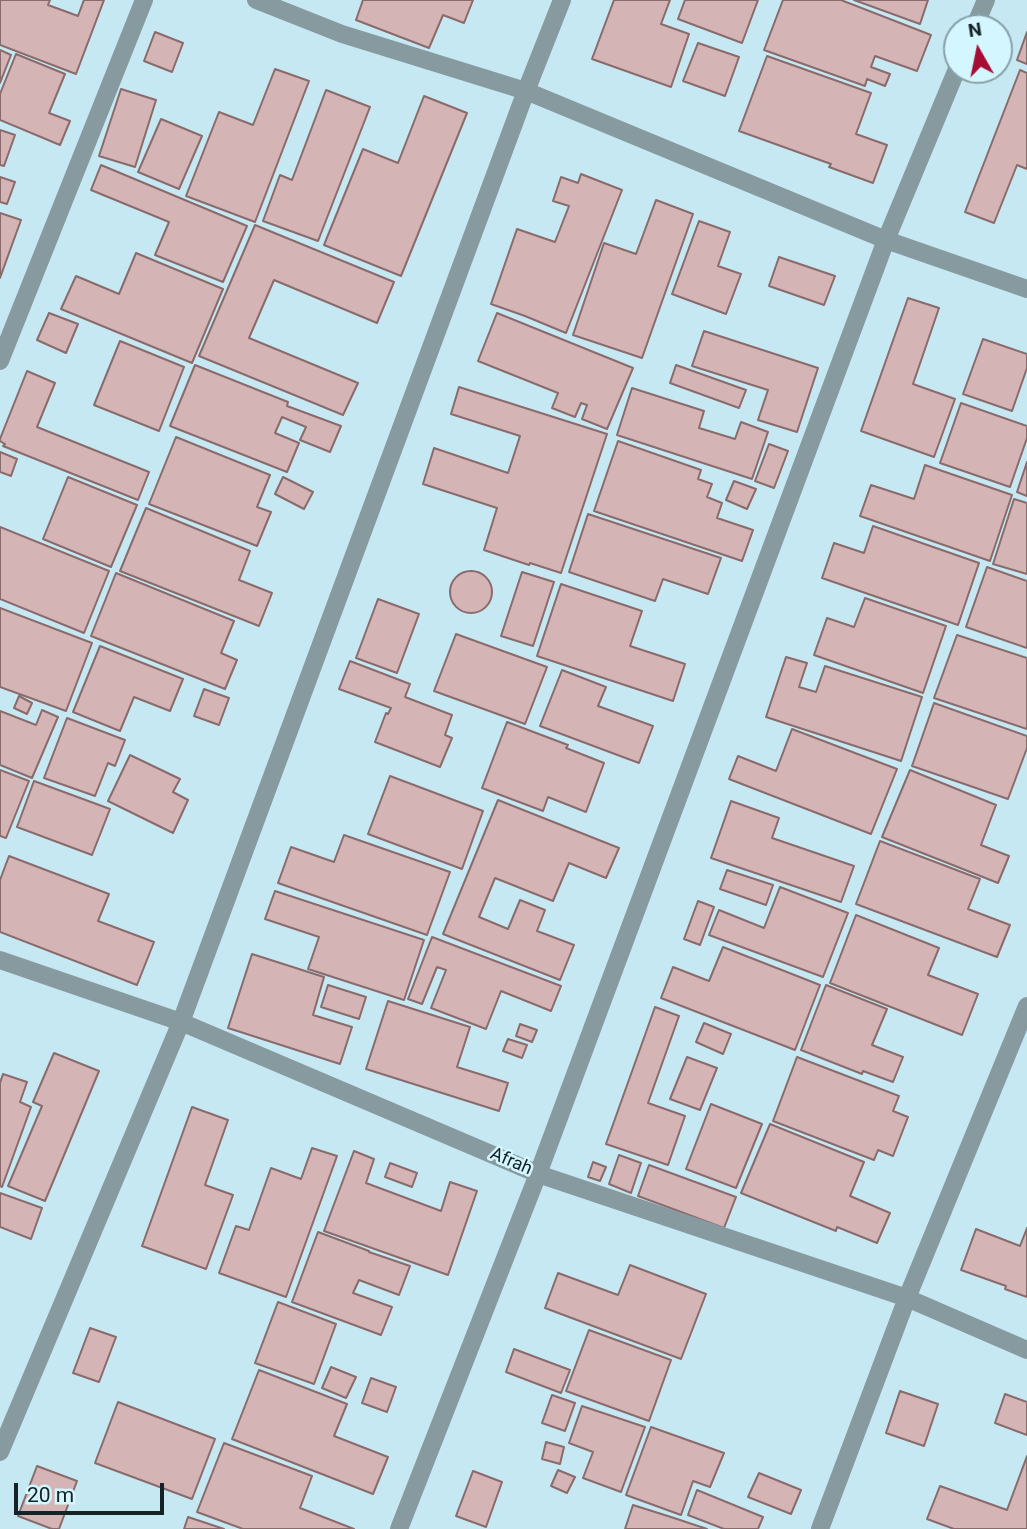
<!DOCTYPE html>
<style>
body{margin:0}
#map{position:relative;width:1027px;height:1529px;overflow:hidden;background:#c6e8f2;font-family:Roboto,sans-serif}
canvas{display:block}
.north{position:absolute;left:943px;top:14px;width:70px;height:70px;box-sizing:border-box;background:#d3f6ff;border:2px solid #87a1a8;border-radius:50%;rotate:351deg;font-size:19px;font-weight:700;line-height:28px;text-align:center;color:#152226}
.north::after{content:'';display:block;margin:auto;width:24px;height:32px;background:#a60c34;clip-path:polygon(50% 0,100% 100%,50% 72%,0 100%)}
.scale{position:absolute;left:14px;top:1483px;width:150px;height:32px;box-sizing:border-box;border:4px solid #152226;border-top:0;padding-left:9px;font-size:21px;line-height:24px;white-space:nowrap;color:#152226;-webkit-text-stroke:5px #d3f6ff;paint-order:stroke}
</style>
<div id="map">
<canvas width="1027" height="1529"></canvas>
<div class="north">N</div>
<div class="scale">20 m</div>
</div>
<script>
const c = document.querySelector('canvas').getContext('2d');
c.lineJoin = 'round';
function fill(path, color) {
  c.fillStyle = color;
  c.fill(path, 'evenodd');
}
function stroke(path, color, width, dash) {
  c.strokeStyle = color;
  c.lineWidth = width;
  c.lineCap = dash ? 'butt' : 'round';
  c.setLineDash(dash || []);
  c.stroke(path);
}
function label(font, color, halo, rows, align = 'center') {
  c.font = font + ' Roboto,sans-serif';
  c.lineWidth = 5;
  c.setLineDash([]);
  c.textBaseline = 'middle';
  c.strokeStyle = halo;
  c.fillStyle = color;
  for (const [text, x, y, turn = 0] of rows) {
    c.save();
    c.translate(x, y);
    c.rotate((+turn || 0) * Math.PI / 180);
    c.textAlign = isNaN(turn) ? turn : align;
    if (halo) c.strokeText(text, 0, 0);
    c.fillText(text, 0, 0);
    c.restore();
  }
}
const building = new Path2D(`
 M0,0H50L48,5L78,16L84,0H104L76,74L0,45Z
 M363,0H473L464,23L443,15L429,48L356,20Z
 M614,0H670L661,24L689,34L671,87L592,59Z
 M685,0H758L742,43L678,19Z
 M783,0H841L931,35L917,71L875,56L871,67L890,74L885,86L867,79L865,86L764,50Z
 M854,0H928L920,24Z
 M155,32L183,43L172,72L144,61Z
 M1027,32V64L1017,60Z
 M698,43L739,57L725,96L683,81Z
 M0,50L11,55L0,83Z
 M16,54L65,74L49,113L70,121L60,145L0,120V94Z
 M767,56L871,93L856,134L887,145L873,183L829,167L831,164L739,131Z
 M275,69L309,81L255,222L186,196L219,112L253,125Z
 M1020,70L1027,73V169L1017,165L994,223L965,212Z
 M121,89L156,100L135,167L99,156Z
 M326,90L370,107L318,241L263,221L280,175L292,180Z
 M424,96L467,113L401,276L324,245L363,149L398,163Z
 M161,119L202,136L179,189L138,172Z
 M0,130L15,135L4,166L0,165Z
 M101,165L247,226L223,282L155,255L169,222L91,190Z
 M581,174L622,190L566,333L525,316L491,304L517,229L555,242L569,206L553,201L561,177L578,183Z
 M0,177L15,182L7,204L0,202Z
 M656,200L693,214L642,358L573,335L604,243L636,254Z
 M0,213L21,220L0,278Z
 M699,221L730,232L718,266L741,274L726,314L672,294Z
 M255,225L394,282L377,323L274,280L249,338L358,383L343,415L199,356Z
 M136,253L223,289L192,363L61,309L76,276L119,294Z
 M779,257L835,276L824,305L769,286Z
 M908,298L939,308L913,384L955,399L934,457L861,431Z
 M49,313L78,324L66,353L37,340Z
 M497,313L633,368L607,429L582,419L587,405L581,403L575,417L552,408L558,393L478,361Z
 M704,331L818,368L797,432L758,420L768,390L692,366Z
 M983,339L1027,354V368L1012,411L963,394Z
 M120,341L184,367L159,431L94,405Z
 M195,365L288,402L287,406L341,426L330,452L300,440L306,427L282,417L275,433L299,443L287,472L170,426Z
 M676,365L746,390L739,408L670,383Z
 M27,371L55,383L37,427L149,472L138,500L3,446L5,444L0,441V439Z
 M459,387L607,434L561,573L530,563L529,565L484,550L497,508L423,484L434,448L508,473L520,436L451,414Z
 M632,388L704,411L699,428L735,439L741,422L768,432L752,479L617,435Z
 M961,403L1027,426V438L1010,487L940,463Z
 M176,437L270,475L257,507L271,512L257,546L149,504Z
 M618,441L701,470L698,479L712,484L707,497L722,503L717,518L753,530L742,561L594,511Z
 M769,444L788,451L774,488L755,481Z
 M0,452L17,459L11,476L0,472Z
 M1027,462V496L1017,492Z
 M925,465L1012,495L990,561L860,516L871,485L914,499Z
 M68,477L137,505L111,567L43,539Z
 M283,477L313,492L304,509L275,494Z
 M734,481L756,489L747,509L726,500Z
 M1014,499L1027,503V574L993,564Z
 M146,508L250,551L239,580L272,593L259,626L120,571Z
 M588,514L721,558L708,594L663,579L655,601L569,572Z
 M873,526L979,563L958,625L822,578L834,543L864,553Z
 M0,527L109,571L84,633L0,599Z
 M987,567L1027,581V648L966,627Z
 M450 592a21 21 0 1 1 42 0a21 21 0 1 1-42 0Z
 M522,572L554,582L533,646L501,636Z
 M116,573L234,621L221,653L237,660L225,689L91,636Z
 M561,584L642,611L630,646L685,664L673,701L537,656Z
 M865,598L946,626L923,693L814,655L827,618L854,627Z
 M378,599L419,614L397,673L356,658Z
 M0,608L92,643L66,711L0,687Z
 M456,634L547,667L525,724L434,691Z
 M957,635L1027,658V729L934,698Z
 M100,646L183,679L170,711L134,697L120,731L73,712Z
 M786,657L807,663L799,687L816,692L825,666L922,697L901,761L766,717Z
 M350,661L410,684L405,697L452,715L445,735L452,738L440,767L375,742L386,713L388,714L391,708L339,689Z
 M562,670L606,687L598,706L653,726L639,763L540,726Z
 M204,689L229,698L219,725L194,716Z
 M19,696L32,703L27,714L14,708Z
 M934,703L1027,736V748L1008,799L912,766Z
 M42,710L58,717L32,778L0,765V711L36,725Z
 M67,718L125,740L115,766L108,763L95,796L44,778Z
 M507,722L568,745L566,748L604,763L586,812L548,797L543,811L482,788Z
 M792,729L897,769L871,834L729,779L738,756L776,771Z
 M130,755L180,779L173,792L188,800L173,833L108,801Z
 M0,770L29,781L6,838L0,836Z
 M910,770L996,805L981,845L1009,856L998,883L882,837Z
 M390,776L483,811L462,869L368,834Z
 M34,781L110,809L92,855L17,827Z
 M498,800L619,848L606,878L569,863L553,901L495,878L479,917L508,929L520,900L545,910L537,931L574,945L560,980L443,934Z
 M731,801L779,818L772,838L854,866L841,902L711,858Z
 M344,835L450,872L427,935L278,883L291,847L334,862Z
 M880,841L980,879L968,909L1010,925L997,957L856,904Z
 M9,856L109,894L98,921L154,942L137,985L0,932V880Z
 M727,870L773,885L766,905L720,889Z
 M780,887L848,913L823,977L709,935L719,910L764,928Z
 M275,891L424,940L404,1000L308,969L319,937L265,919Z
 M698,901L714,907L700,945L684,939Z
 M856,915L939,948L928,975L978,994L962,1035L830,983Z
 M432,937L561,986L551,1011L501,991L486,1029L431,1008L446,970L437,967L422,1004L408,999Z
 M723,947L820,985L795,1050L661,998L673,967L709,981Z
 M252,954L324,977L313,1015L352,1027L340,1064L228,1028Z
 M328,985L366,997L359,1019L321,1007Z
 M826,985L887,1009L872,1045L903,1057L893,1082L863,1071L862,1074L801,1050Z
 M388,1001L470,1027L457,1067L508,1083L499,1111L366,1069Z
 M655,1007L679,1016L648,1103L685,1116L668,1165L606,1144Z
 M704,1023L731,1034L723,1054L696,1042Z
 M520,1024L537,1030L532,1042L516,1036Z
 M508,1039L527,1045L522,1058L503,1051Z
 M54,1053L99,1071L45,1201L8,1186L42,1106L33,1102Z
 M687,1057L717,1068L700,1110L670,1099Z
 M797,1057L899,1096L893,1111L908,1117L893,1156L878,1150L874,1160L773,1121Z
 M3,1074L27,1082L20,1102L31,1107L2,1187L0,1186V1083Z
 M711,1104L762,1124L736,1188L686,1169Z
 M192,1107L228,1120L205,1185L233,1195L206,1269L142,1246Z
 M770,1124L864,1162L850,1196L890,1213L877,1243L837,1227L836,1231L741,1193Z
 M312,1148L337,1156L286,1297L219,1273L236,1226L249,1230L271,1168L301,1179Z
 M354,1151L374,1159L366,1183L441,1211L450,1182L477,1191L448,1275L324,1231Z
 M619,1155L641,1163L631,1193L609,1184Z
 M593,1162L606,1167L600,1181L588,1177Z
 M390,1163L417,1173L412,1187L385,1177Z
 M649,1165L736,1197L724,1228L638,1196Z
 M0,1193L42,1208L31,1239L0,1227Z
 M1027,1228V1297L1005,1289L1006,1286L961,1270L976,1229L1020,1246Z
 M318,1232L369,1251V1252L410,1266L399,1295L359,1280L353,1293L392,1307L381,1335L292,1302Z
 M630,1265L706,1294L681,1359L545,1308L558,1273L618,1295Z
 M278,1302L336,1324L314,1384L255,1363Z
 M90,1328L116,1337L99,1382L73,1373Z
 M589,1330L671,1360L649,1421L566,1391Z
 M514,1349L570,1370L561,1393L506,1372Z
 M331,1367L356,1377L346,1398L322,1388Z
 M259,1370L347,1404L334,1436L388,1457L373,1494L232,1439Z
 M371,1378L396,1387L387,1412L362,1403Z
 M900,1391L938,1404L924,1446L886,1433Z
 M1005,1394L1027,1402V1435L995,1423Z
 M552,1395L575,1403L565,1431L542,1423Z
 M118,1402L215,1439L192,1499L95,1463Z
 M582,1406L645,1427L621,1492L583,1478L593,1452L569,1443Z
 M651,1427L724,1453L710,1487L693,1481L681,1515L626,1495Z
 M546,1442L564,1447L560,1464L542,1459Z
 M224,1443L312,1476L300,1508L354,1529H243L197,1512Z
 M1027,1456V1529H954L927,1519L940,1486L1007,1510Z
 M37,1466L77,1481L59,1529H52L18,1516Z
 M558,1470L575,1477L567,1493L551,1486Z
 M473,1471L502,1482L486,1527L456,1516Z
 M759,1473L801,1490L791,1514L748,1497Z
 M697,1490L763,1517L758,1529H724L688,1515Z
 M633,1505L674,1518L707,1529H625Z
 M188,1517L224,1529H184Z`);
const minor = new Path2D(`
 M256,0L342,34L526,91L886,240L1027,289
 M974,28L986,0
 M0,361L144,0
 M0,960L181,1022L538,1174L907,1298L1027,1350
 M0,1452L181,1022L526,91L562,0
 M399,1529L538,1174L886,240L957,69
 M820,1529L907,1298L1027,1006`);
const streetNames = [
 ["Afrah",511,1162,23]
];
fill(building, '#d5b4b5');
stroke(building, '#8a6b6c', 2);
stroke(minor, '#879aa0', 18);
label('18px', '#152226', '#d3f6ff', streetNames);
</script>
